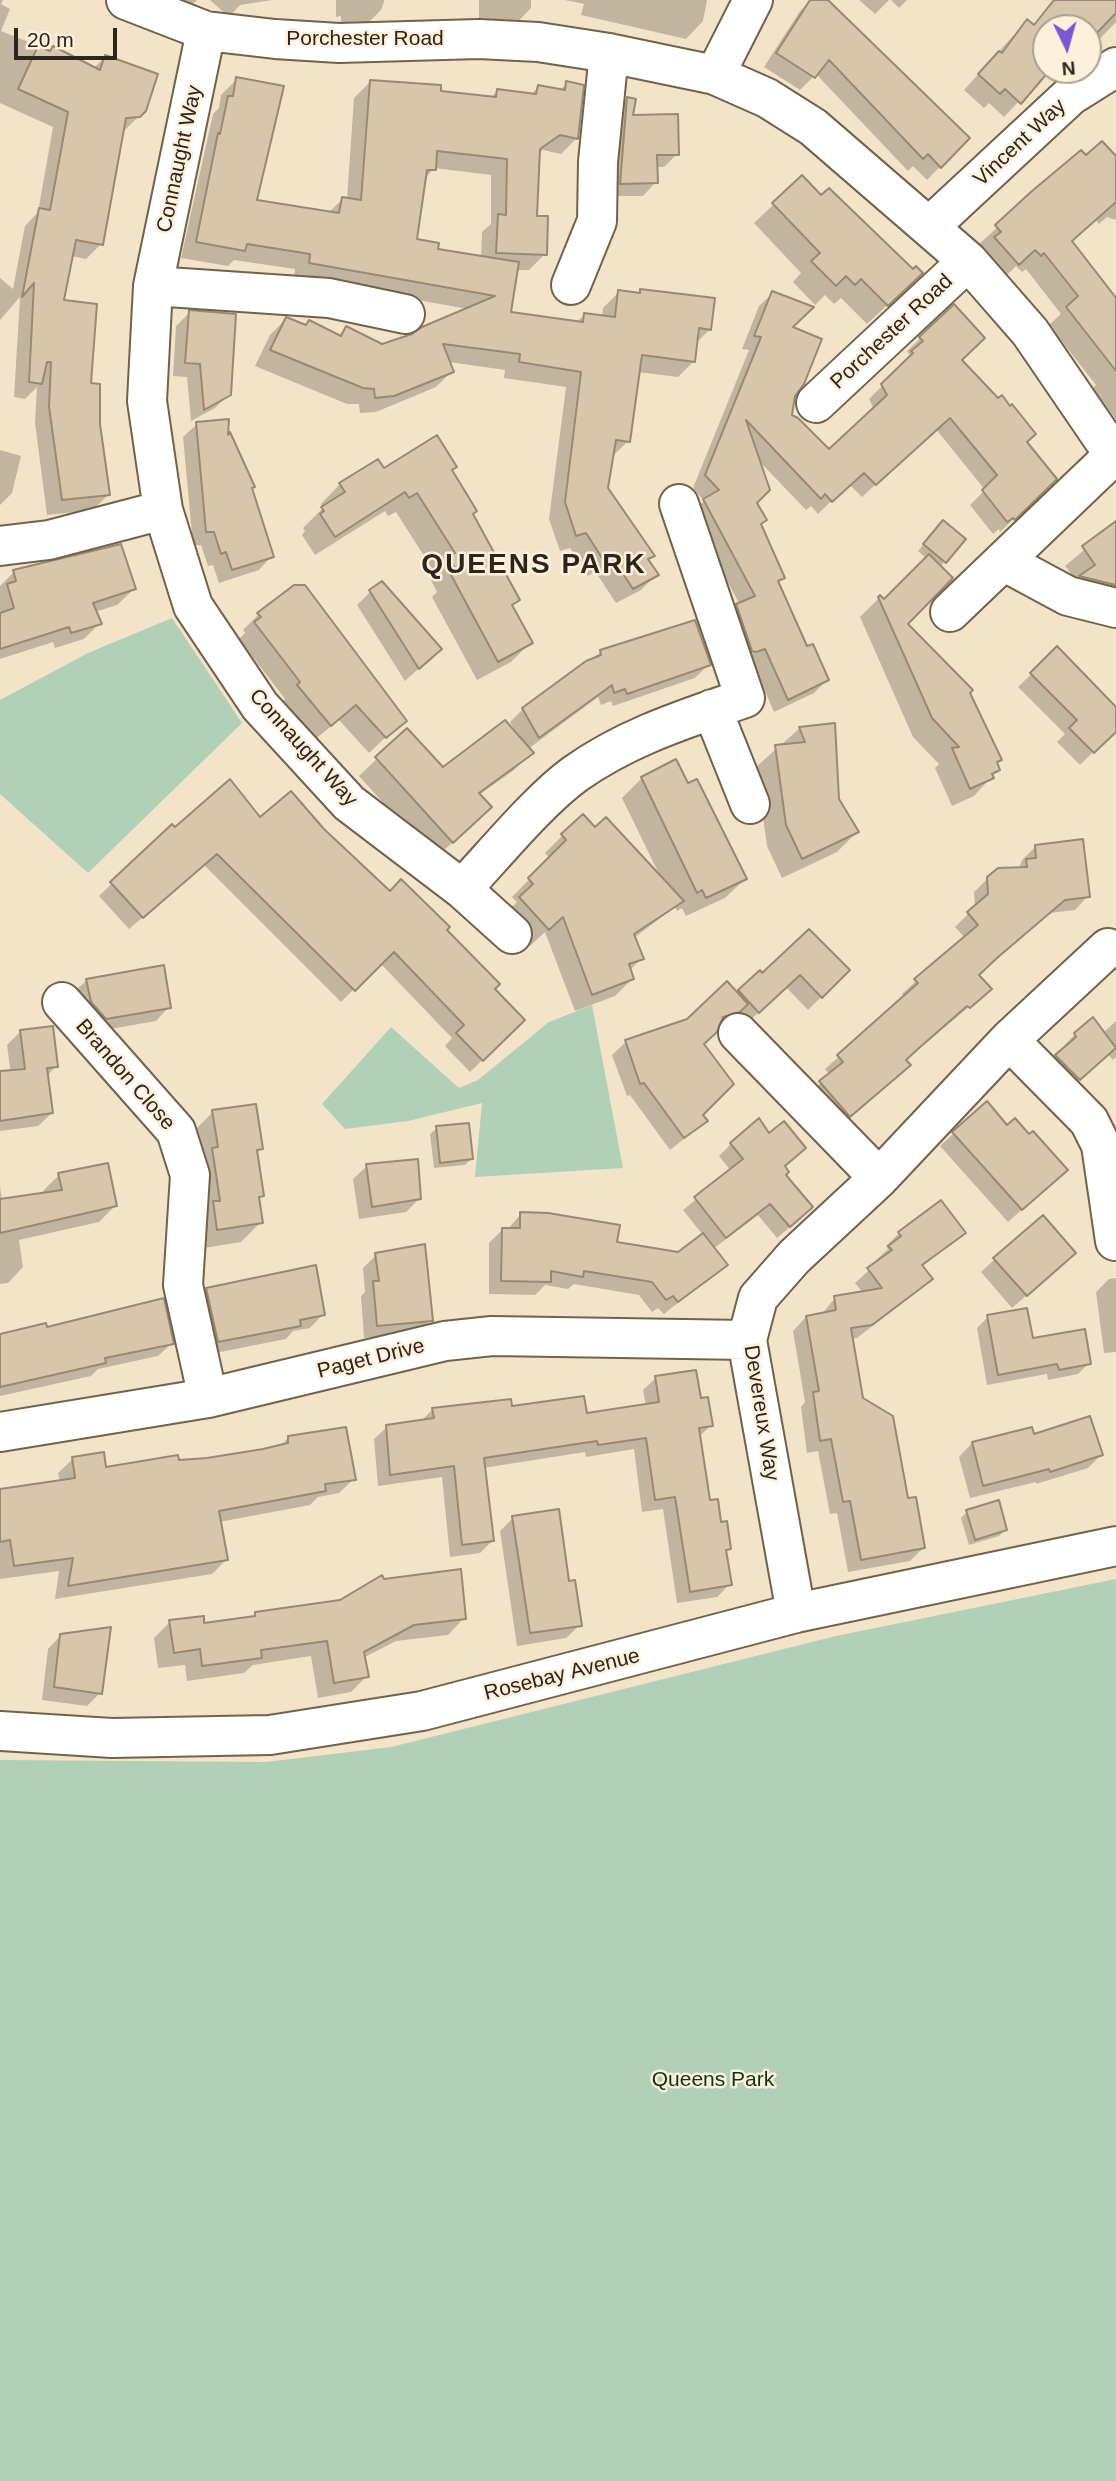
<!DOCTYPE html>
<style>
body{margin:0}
#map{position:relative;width:1116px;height:2481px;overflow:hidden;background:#f3e3c8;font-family:Helvetica,sans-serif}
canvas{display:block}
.north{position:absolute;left:1032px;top:14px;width:70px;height:70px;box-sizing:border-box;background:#fef0db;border:2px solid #aa9f8e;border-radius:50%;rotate:175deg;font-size:19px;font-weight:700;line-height:28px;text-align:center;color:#2b251b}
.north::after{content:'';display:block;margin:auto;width:24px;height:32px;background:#7d57d1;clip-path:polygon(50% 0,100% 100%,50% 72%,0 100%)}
.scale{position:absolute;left:14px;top:28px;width:103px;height:32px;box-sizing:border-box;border:4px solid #2b251b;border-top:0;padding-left:9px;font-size:21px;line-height:24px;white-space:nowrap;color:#2b251b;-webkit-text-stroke:5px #fef0db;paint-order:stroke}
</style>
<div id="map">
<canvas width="1116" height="2481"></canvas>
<div class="north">N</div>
<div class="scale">20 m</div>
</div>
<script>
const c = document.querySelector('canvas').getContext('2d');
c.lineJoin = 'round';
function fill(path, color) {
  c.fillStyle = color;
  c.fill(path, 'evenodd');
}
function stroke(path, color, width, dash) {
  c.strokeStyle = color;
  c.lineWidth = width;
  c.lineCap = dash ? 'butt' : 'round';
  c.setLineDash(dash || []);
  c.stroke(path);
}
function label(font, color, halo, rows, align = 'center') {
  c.font = font + ' Helvetica,sans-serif';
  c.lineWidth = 5;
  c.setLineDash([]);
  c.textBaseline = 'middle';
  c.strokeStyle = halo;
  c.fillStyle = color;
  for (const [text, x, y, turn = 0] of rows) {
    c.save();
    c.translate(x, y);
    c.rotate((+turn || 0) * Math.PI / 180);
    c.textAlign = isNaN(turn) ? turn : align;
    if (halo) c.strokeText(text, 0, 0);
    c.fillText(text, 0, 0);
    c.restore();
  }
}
const green = new Path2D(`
 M172,618L242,723L88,873L0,794V700L88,653Z
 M592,1005L623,1168L475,1177L482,1103L408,1121L345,1129L322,1104L391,1027L459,1088L478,1080L549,1022Z
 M1116,1579V2481H0V1760L266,1762L391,1747L836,1636Z`);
const shadow = new Path2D(`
 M0,0H3L1,4L10,9L1,31L94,68L105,57L145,110L123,132L101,244L86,259L71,256L62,302L89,385L109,494L93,510L47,515L35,423L37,387L25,399L14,397L20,297L0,320V278L13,289L25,226L38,212L53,127L0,103Z
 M169,0H197L179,18Z
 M210,0H272L240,5L229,17Z
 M336,0H384V2L381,10L365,26H341V16L336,17Z
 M479,0H531V8L514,26L479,25Z
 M565,0H707L703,21L686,39L581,15L584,4Z
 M811,0H826L968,138L927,180L913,166L908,171L816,74L800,90L764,67L800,11Z
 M859,0H889L875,14Z
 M891,0H907L899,8Z
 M1054,0H1116V22L1092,47L1088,44V28H1046L1048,70L1004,117L989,103L984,108L964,90L1012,37L1027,22L1033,26Z
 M237,79L255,201L328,213L343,199H347L354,98L370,82L491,98L497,91L530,95L539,87L559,91L567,83L577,138L561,154L543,150L538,154L536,217L545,254L529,270H516L509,313L576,323L584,315L602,317L603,308L619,292L638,295L641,291L710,329L696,343L694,361L678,377L638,372L628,441L611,458L606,488L653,556L648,561L657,574L641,590L616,603L595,571L588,576L570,548L560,551L549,519L566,387L504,378L505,370L449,362L452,371L436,387L376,412L360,413L359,404H347L255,366L270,335L286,319L338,336L346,328L382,345L413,336L468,309L294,278L295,269L234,260L228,266L181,258L213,114L219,108L221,95ZM434,168L491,175V224L482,232L481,257L436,250L415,241L424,180Z
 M627,99L631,117L677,154L664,167H655L656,182L643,196H607L614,111Z
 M1081,152L1086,157L1116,159V220L1107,217L1099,224L1096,220L1070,242L1116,300V420L1092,389L1096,385L1049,325L1061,314L1026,269L1022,272L1016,266L1001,281L978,256L984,250L979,244Z
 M774,204L901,292L867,324L841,298L834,304L825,295L815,305L793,282L801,273L754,223Z
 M773,293L790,328L794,395L790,416L829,452L874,409L869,399L901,367L910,355L907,351L954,307L960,361L1055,479L1000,532L999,529L993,534L970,505L985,490L936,429L862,497L849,484L818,514L811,506L806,510L757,459L755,503L759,525L783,578L777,583L806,649L827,680L814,693L774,712L752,661L724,619L740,605L691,514L704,501L693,488L749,350L742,349L759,306Z
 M190,312L229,394L215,408L191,421L187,377L173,376L176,326Z
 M197,424L226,438L250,489L272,556L259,570L219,583L213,565L208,566L201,545H193L183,437Z
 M0,450L21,456L12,493L0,505Z
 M383,471L471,514L518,600L511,607L531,642L511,662L477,680L432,597L437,592L430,578L435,573L396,512L388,516L385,511L315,555L302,535L305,531L303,528L323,508L321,504L340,484Z
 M1116,523V586L1093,602L1065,566Z
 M937,528L964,539L940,567L906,624L968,692L1000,759L996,764L998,770L974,796L952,806L935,768L939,764L913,737L860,617L880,597L884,601L927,559L918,551Z
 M14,572L134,589L117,605L95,612L100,623L84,639L55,648L53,642L0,659V586Z
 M370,592L426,662L405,681L357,605Z
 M259,614L404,720L369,753L339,720L314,740L282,702L285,699L239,639L245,633L243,630Z
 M1057,649L1116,709V729L1080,765L1057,742L1065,734L1018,687Z
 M601,652L709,664L695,678L613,706L611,701L601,705L598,697L528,749L531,753L514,770L479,795L473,824L434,859L359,776L407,730L443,770L516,733L510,722L523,709Z
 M800,728L857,832L837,852L782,878L767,846L756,767Z
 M642,778L687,786L745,879L725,898L686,916L682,908L677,911L675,907L634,938L642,958L629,971L632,979L615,996L575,1011L545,932L530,946L503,916L517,902L512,897L550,858L545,853L562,836L595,829L661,878L622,798Z
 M260,820L323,830L389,893L444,930L492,990L523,1020L470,1072L445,1046L452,1038L380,963L341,1002L204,865L129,929L99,896L172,826L175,829Z
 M1036,846L1088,896L1075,910L1050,913L982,971L977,975L990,989L905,1061L909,1065L895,1079L836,1128L807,1095L830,1075L825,1069L905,997L902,994L916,981L965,938L955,927L975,907L974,892L988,878L1019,869L1022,860Z
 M848,970L808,1010L786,987L745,1025L717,1027L703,1044L700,1115L706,1121L670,1150L630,1095L627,1096L612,1055L626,1042L688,1020L737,994L760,973L762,976Z
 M87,980L169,1007L156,1021L93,1032L73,993Z
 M1116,1021V1057L1113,1060L1108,1054L1065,1092L1043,1069L1075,1034L1103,1033Z
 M20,1032L56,1066L47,1076L52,1113L38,1126L0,1131V1078L11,1075L7,1045Z
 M213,1112L261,1149L256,1154L262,1196L258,1200L261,1222L241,1242L198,1249L193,1132Z
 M1007,1127L1052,1183L1008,1222L940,1146L954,1133Z
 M437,1128L472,1158L465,1165L434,1168L430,1134Z
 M769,1135L804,1148L783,1167L799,1219L777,1238L758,1215L713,1249L726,1265L664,1314L658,1308L652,1312L639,1295L574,1284L568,1289L545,1285L535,1295L489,1294V1243L502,1230H507L521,1214L615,1244L678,1254L703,1235L683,1210L731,1171L719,1156L731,1144Z
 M367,1166L419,1199L406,1212L359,1219L353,1179Z
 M59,1175L115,1206L99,1222L19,1240L23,1267L8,1283L0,1284V1187L2,1200L44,1195L43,1191Z
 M899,1233H963L922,1267L930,1278L917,1292L857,1338L851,1339L862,1400L907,1500L923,1548L910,1561L848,1572L837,1513L830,1514L818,1451L807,1453L801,1407L805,1402L793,1331L806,1317L822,1314L835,1298L863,1293L855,1283L878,1262L876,1260L888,1249L886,1246Z
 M376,1255L431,1320L418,1334L364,1338L361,1296L365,1292L363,1268Z
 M995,1259L1060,1266L1012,1308L981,1272Z
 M1116,1278V1352L1104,1353L1096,1292L1109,1279Z
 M207,1290L323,1314L310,1328L293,1331L286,1339L205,1355L194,1303Z
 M988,1317L1031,1340L1089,1363L1078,1374L1048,1380L1047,1374L987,1385L977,1328Z
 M45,1325L46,1329L172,1343L158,1356L98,1369L91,1376L0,1396V1334Z
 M656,1378L699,1400L711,1425L699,1437L709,1502L729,1549L725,1553L730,1584L717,1597L677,1603L663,1509L642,1512L634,1449L586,1457L585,1452L483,1468L492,1541L480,1553L450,1557L442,1477L378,1486L374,1439L387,1427L420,1422L433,1409L511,1408L585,1415L646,1406L643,1390Z
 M1033,1436L1101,1455L1088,1468L1036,1484V1482L970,1498L959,1457L972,1443Z
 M288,1438L354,1479L339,1493L318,1497L310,1505L219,1522L226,1560L212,1574L55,1599L59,1571L0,1579V1489L60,1482L58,1473L73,1459L105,1469L207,1460L279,1447Z
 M967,1512L1005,1530L999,1536L969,1545L961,1518Z
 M513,1518L568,1583L580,1625L566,1638L517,1646L500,1531Z
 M340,1602L464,1618L448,1635L396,1641L363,1658L367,1676L351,1692L318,1698L311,1656L253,1665L244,1673L187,1681L185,1665L158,1668L154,1638L170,1622L203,1625L250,1619L256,1613Z
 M61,1635L100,1693L87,1706L42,1700L48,1649Z`);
const building = new Path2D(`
 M810,0H828L970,138L941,168L928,154L923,159L829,60L815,78L776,53Z
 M1054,0H1116V13L1092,38L1088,35V28H1046V70H1050L1021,104L1005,89L1000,94L978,74L999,51L1002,53L1027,19L1034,25Z
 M38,46L50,51L53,46L100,70L105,55L158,74L146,111L140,117L126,118L103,245L76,240L64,300L97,304L91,383L100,384V424L110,495L62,500L49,407L51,362H47L42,384L29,382L34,283L22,297L39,208L50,210L68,112L18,89Z
 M236,77L284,86L257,200L339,213L342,197L361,200L370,80L441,85V91L496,97L497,89L536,94L538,85L565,90L566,81L584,85L578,139L560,135L540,149L537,216H548L547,255L496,253L498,214L506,215L507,159L437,151L436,170H427L417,239L439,243L438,249L519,262L511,312L583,322L584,313L615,317L618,290L640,293V289L715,298L711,330L699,328L695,362L642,355L630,442L616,440L608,488L655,556L648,559L659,575L633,589L612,557L604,561L586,533L576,536L565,502L581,372L519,362L520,354L443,344L454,372L394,396L375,398L374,389L363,388L270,350L286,317L306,325L309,320L341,336L346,326L382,344L412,334L422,327L495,296L309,263L310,254L247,244L245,251L196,242L218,133L220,134L228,96H233Z
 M627,97L636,99L633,115L678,114L679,155H657L658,183L620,184Z
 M1102,141L1116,156V202L1072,241L1116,298V371L1066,307L1078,296L1044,253L1041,256L1035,250L1019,265L994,237L1001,232L995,225L1032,191L1081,150L1086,155Z
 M802,175L821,195L829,188L913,269L916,266L923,273L888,306L861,279L855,285L846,276L836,286L811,261L820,253L772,203Z
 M772,291L814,307L793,327L822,339L804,384L795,396L792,415L798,418L829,449L887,395L881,384L913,353L911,351L923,341L919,337L954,304L985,338L962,360L998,398L1002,395L1010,406L1012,404L1036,434L1027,442L1057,479L1015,520L1013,518L1007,522L982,490L997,475L950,418L876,485L864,473L832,502L825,494L821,499L746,420L770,490L757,503L767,520L761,524L785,578L778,581L807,646L813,644L829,680L788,700L765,649L756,652L752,651L736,604L755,596L703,499L719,490L705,475L761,337L754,336Z
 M189,310L236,314L231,395L204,410L200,364L185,363Z
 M229,419L228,435L230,432L255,487L252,488L274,557L232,570L226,552L221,554L214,532H206L196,422Z
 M437,435L457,467L452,470L477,511L473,514L520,600L512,605L533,643L498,662L451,575L457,573L449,557L455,553L417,493L409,498L405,492L335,537L320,514L324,511L321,507L345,492L339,483L378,459L384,468Z
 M943,520L966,539L946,563L923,544Z
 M1116,521V585L1079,576L1095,565L1082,546Z
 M121,544L136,589L93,603L102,624L71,633L69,627L0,649V613L14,608L7,584L16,581L13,570Z
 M929,554L953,578L908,624L973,690L970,693L1002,760L997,762L1000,770L992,774L994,778L970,789L952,748L959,747L932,718L878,597L880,595L884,599Z
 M382,581L442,649L419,669L369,590Z
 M294,585H305L407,721L386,738L356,705L331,726L297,685L300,682L254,622L261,617L257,613Z
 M695,620L711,665L627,694L625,689L614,693L612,685L539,738L522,708L586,661L601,655L600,650Z
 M1057,646L1116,707V732L1094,753L1069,728L1077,720L1030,673Z
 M505,720L534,753L479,793L492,807L453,843L375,757L407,728L443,767Z
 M835,723L839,799L859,832L802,859L786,825L775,745L805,742L799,727Z
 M676,759L688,783L697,779L747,879L706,898L702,890L697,893L641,777Z
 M230,779L260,817L291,791L324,829L390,891L401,879L450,927L447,930L500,984L495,989L525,1020L483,1061L456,1033L464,1025L394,952L355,991L217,854L143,918L110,882L172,824L175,827Z
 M583,814L595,827L606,817L684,901L634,934L644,959L629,964L634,979L592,995L563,917L549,930L519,897L533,884L528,878L566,840L561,834Z
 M1083,839L1090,897L1065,900L997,958L979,975L992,989L970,1008L967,1006L919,1048L906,1060L911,1065L850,1117L819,1081L843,1062L837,1055L918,983L914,979L978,925L967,912L988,894L987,877L998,868L1027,867L1026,859L1036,858L1035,845Z
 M809,929L850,970L822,998L800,975L759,1013L738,990L760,970L762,973Z
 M164,965L171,1008L106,1019L91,1002L86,979Z
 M727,981L748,1004L740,1012L723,1017L717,1032L704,1044L734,1084L703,1115L708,1121L684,1138L644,1083L640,1084L625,1040L687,1019Z
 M1093,1017L1116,1048L1080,1080L1055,1055L1076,1037L1074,1033Z
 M53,1026L58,1067L47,1068L53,1113L0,1121V1071L25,1069L20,1030Z
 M987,1101L1007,1125L1015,1118L1029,1134L1033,1131L1068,1170L1022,1210L952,1132Z
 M256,1104L263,1149L257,1150L264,1196L259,1197L263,1223L217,1230L213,1201H220L212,1148L218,1147L212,1110Z
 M759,1118L769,1133L784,1121L806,1148L785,1166L789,1172L786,1175L813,1207L790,1227L770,1204L726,1238L694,1197L743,1159L730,1143Z
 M469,1123L473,1159L440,1163L436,1126Z
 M418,1159L421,1199L372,1207L366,1164Z
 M108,1163L117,1206L0,1233V1199L62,1190L58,1173Z
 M941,1200L966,1233L922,1265L933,1279L872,1325L851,1328L863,1398L893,1416L908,1498L916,1497L925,1548L861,1560L850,1501L843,1502L831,1439L820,1441L813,1392L819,1391L806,1316L836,1310L834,1296L882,1288L867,1268L892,1250L888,1246L901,1236L898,1232Z
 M520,1212L548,1213L620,1225L617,1242L678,1252L703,1233L728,1265L678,1302L673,1296L666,1300L652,1282L584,1271L583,1277L551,1271V1282L501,1281L502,1228H520Z
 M1043,1215L1076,1253L1027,1296L993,1258Z
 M425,1244L433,1321L377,1326L373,1281H379L375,1253Z
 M316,1265L325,1315L300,1320L301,1326L218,1342L206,1288Z
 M164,1298L174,1344L105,1358L106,1363L0,1387V1334L46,1323L47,1327Z
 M1027,1308L1033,1338L1085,1329L1091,1364L1059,1370L1057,1364L998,1375L987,1315Z
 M696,1370L701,1398L708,1397L713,1426L699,1428L710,1500L718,1499L721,1522L727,1521L731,1549L726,1550L732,1585L690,1592L675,1497L655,1500L646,1438L598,1445L597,1441L484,1458L494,1541L462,1545L454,1466L390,1475L386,1425L434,1418L432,1408L511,1399L512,1406L584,1396L587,1413L659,1402L655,1376Z
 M1090,1416L1103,1455L1050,1472L1049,1469L983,1486L972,1442L1032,1427L1034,1434Z
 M346,1427L356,1480L325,1484L326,1491L219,1511L228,1560L68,1586L73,1558L14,1566L10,1540L0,1542V1489L75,1478L72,1457L104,1452L106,1467L178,1455L179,1460L207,1458L263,1449L288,1443V1436Z
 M999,1500L1007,1530L975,1540L966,1510Z
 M559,1509L569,1581L575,1580L582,1626L530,1633L512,1516Z
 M461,1569L466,1619L414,1625L364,1652L369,1677L334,1683L327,1641L261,1650L262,1658L202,1666L200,1649L174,1653L169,1620L204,1616V1623L255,1616V1612L340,1600L382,1575L384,1579Z
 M111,1627L102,1694L54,1687L60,1634Z`);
const minor = new Path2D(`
 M126,0L206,31L275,39L339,43L479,39L538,42L609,53L715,75L767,98L813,127L968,261L1030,332L1114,455L950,612
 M206,31L153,286L147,401L163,510L193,606L260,706L349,803L462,889L512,934
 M715,75L753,0
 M930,226L1070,96L1116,67
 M571,285L597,221L598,162L609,53
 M153,286L329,298L405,314
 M816,403L968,261
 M0,546L49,540L163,510
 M1003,561L1068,596L1116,608
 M712,709L750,804
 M462,889C495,854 538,801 575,774C627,737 685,719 745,698L679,504
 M62,1002L176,1131L190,1175L183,1285L208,1398
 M738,1033L879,1178
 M1009,1040L1089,1121L1101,1145L1115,1241
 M0,1432L208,1398L445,1341L492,1336L747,1340
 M796,1613L747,1340L758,1298L794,1257L879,1178L1009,1040L1108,948
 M0,1731L112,1738L270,1735L422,1711L796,1613L1116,1546`);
const streetNames = [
 ["Porchester Road",365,39],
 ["Vincent Way",1020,143,-43],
 ["Connaught Way",180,159,-78],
 ["Porchester Road",892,332,-43],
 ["Connaught Way",303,748,48],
 ["Brandon Close",125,1075,49],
 ["Paget Drive",371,1359,-14],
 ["Devereux Way",761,1413,81],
 ["Rosebay Avenue",562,1675,-14]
];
const parkNames = [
 ["Queens Park",713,2080]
];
const districtNames = [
 ["QUEENS PARK",534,565]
];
fill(green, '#b1d1b7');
fill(shadow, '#0003');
fill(building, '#d7c6ac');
stroke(building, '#988970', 2);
stroke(minor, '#71634b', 42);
stroke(minor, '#fff', 38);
label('21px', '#2b251b', '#fef0db', streetNames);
label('21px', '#0a3719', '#fef0db', parkNames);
c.letterSpacing = '2px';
label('bold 28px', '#2b251b', '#fef0db', districtNames);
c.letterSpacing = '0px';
</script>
